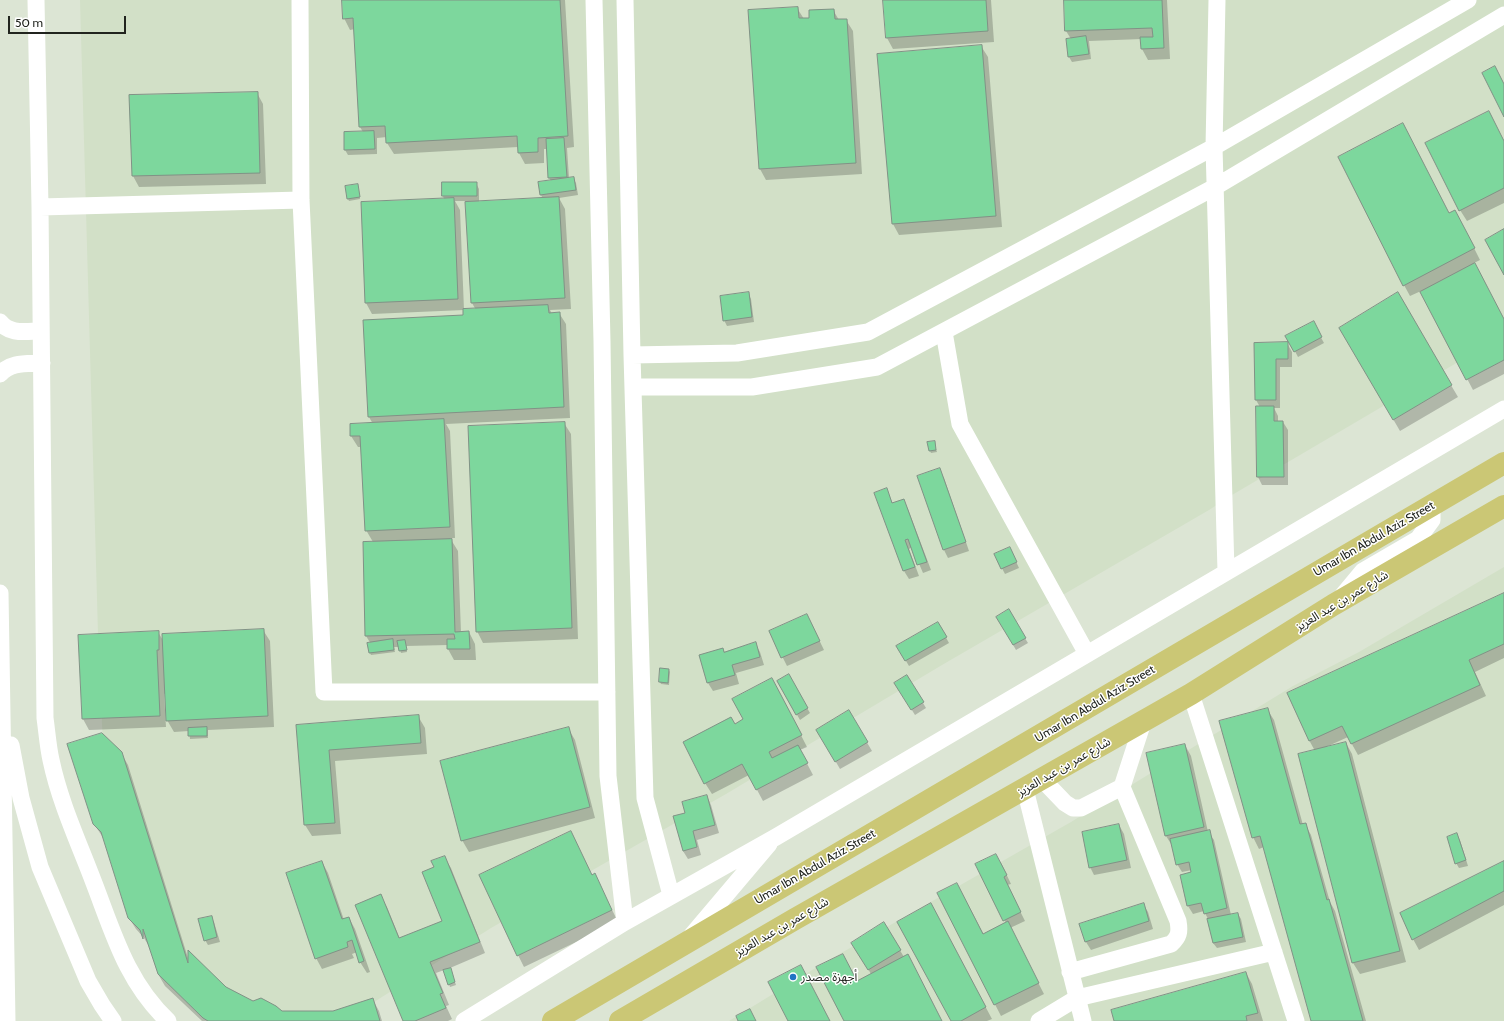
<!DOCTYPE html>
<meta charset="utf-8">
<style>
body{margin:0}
#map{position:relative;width:1504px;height:1021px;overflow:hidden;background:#dce5d4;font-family:Cabin,sans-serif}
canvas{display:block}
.scale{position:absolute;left:8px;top:16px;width:118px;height:18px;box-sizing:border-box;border:2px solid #21241e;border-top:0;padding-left:5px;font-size:12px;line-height:14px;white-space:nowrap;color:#21241e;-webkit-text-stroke:3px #fff;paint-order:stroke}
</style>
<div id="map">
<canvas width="1504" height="1021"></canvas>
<div class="scale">50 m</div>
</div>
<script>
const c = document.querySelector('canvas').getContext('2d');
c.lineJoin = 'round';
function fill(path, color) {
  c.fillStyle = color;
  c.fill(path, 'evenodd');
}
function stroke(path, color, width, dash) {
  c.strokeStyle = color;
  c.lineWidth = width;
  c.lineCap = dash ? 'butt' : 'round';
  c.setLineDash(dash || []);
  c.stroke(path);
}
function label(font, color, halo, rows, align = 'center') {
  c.font = font + ' Cabin,"Noto Sans Arabic",sans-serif';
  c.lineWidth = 3;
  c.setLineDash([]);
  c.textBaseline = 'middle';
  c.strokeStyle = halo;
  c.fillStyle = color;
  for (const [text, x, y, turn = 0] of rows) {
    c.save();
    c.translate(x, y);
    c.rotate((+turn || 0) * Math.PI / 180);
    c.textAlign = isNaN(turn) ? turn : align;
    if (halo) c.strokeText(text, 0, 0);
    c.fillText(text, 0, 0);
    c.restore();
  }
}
const built = new Path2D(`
 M80,0H1504V335L1232,495L1209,510L942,665L726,794L491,928L344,1021L203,1001L108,836L99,669Z
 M1504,567V1021H729L822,964L1071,822L1293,686L1359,652Z`);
const shadow = new Path2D(`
 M343,0H565L574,147L567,148L569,178H573L576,183L578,195L559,198L565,209L571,309L550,310L552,314L559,313L566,324L570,418L446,424L450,431L455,538H450L458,551L461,633L469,632L475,644L476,660H454L448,649V645L406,646L407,652L401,653L399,647H394L395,652L371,655L370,653L369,644H371L366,636L364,543L373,542L366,530L362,447H358L351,436V425L373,424L369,417L464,316L476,310L472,303L466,201H455L460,210L464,310L372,314L366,303L444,199L443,196L476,183L479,189V202L543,199L541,195L539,183L551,181L549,178L547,149H544V163L525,164L519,153L518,147L394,154L387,143V137L377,138V154L348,155L345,150L363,132L360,127L355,29L350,30L344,18Z
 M884,0H991L994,42L893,49L887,38Z
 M1065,0H1167L1170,59L1148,60L1142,49V39L1089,41L1091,59L1072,62L1069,57L1067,40L1071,39L1066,31Z
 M797,8L804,19H810L833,10L839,20H846L853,31L862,174L766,180L760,169Z
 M981,46L988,57L1002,227L899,235L893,224L879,54Z
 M257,93L263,104L266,184L139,187L133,176Z
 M1504,141V203L1467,221L1460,210Z
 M357,185L360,199L349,201L348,199Z
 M1449,214L1461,222L1480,260L1474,263L1504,320V374L1473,390L1421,291L1410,296L1404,285Z
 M748,293L751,299L754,322L727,326L724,320Z
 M1397,294L1458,397L1400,431L1340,328Z
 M1313,323L1324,343L1298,357L1287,336Z
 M1287,343L1292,352V367H1280V408H1274L1278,416V422H1283L1288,430V485H1262L1258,477L1257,407H1260L1256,400L1255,344Z
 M564,423L571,434L578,639L483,643L477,631Z
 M934,442L937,452L931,453L930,451Z
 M939,470L944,478L969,551L948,558L944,550Z
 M886,489L893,504L903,500L908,509L931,570L923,573L912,547L909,549L919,576L909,579L904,571L875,493Z
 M1012,553L1019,568L1005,574L995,555Z
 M1504,595V658L1475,672L1486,696L1358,755L1348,737L1326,747V748L1346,743L1352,754L1406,962L1360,974L1353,963L1300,755L1315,751L1309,740Z
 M1008,611L1028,643L1016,650L997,617Z
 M807,615L824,650L787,666L770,632Z
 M938,623L949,643L909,666L897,646Z
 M263,630L270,641L274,727L208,730V738L190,739L189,731L174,732L167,720L166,693L164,694L166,727L89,730L83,719L158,632L164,642Z
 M755,643L760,652L764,665L736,673L739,684L713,691L708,683L701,656L723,649L725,653Z
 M661,669L669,670L670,672L669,685L661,684L660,682Z
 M788,675L810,713L800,720L778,681Z
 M907,676L926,708L915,715L895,683Z
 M778,690L807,747L800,750L813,775L763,801L749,775L712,794L705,783L735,725L744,720Z
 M1267,709L1274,720L1303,825L1305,824L1311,835L1330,902L1335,911L1366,1021H1312L1264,847L1259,849L1253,837Z
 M849,712L872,751L840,769L818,731Z
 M418,716L425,728L427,754L335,761L341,834L312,836L305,825L297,726Z
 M568,728L575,740L595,818L469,852L462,840Z
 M1185,745L1191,756L1208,832L1214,840L1231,915L1238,914L1241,919L1246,942L1217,948L1213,943L1209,921L1204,911L1193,914L1188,906L1192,870L1182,872L1177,864L1173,847L1166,836L1147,753Z
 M121,753L128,765L188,958L225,988L253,1002L281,1012H334L373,1000L379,1011L382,1021H202L165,986L158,974L150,948L144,938L136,929L129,918L104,839L94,824Z
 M707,796L711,805L719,833L697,840L701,855L688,859L683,851L674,817L686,813Z
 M1119,825L1124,834L1131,868L1094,875L1090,867Z
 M1457,835L1460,840L1468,866L1459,868L1456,863Z
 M444,857L451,868L485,953L450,968L456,985L450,987L444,970L436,973L449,1005L446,1006L452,1019L448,1021H404L380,896L387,907L400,939L443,921L435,868Z
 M322,862L328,873L344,920L349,918L355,929L370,972L367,973L360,962L357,952L352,954L354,958L322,969L316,958Z
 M1504,862V905L1419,950L1413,939Z
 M1001,863L1011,884L1007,885L1025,921L1010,928L1044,994L1001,1016L938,894L957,884L984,935L1006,923L977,864Z
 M595,875L618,922L524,967L518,955Z
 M1143,904L1148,912L1153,929L1091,950L1086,942L1080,925Z
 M937,916L992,1019L987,1021H952Z
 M211,917L214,922L220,942L208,945L205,940Z
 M884,924L904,957L942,1021H845L857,982L871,974L853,943Z
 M1246,973L1252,984L1263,1021H1116Z`);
const building = new Path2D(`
 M342,0H560L568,136L538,138V152L518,153L517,136L386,143L385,126L359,127L353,18L343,19Z
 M883,0H986L988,31L886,38Z
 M1064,0H1162L1164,48L1141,49L1140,37H1153L1152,28L1065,31Z
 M798,7L799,18H809V10L834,9L835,19H847L856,163L759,169L748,10Z
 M1086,36L1089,54L1068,57L1066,39Z
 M982,45L996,216L892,224L877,54Z
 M1495,66L1504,84V117L1482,73Z
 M258,92L260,173L132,176L129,95Z
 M1489,111L1504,141V188L1459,211L1425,143Z
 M1403,123L1449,213L1455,210L1475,248L1403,286L1338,157Z
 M374,131L375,149L344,150V132Z
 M564,138L567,177L548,178L546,139Z
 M574,177L576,190L540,195L538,182Z
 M442,182H477V196H442Z
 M358,184L360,197L347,199L345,186Z
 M559,197L565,298L471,303L465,202Z
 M454,198L458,299L365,303L361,202Z
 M1504,229V275L1485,240Z
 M1475,263L1504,319V360L1466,380L1420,292Z
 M749,292L752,317L723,321L720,296Z
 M1398,292L1452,385L1393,420L1339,328Z
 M548,305L549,313L560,312L564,407L368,417L363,320L463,315V309Z
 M1314,321L1322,337L1294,352L1285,336Z
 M1288,342V359H1276V400H1255L1254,343Z
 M1256,406H1274V421H1283L1284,477H1257Z
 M444,419L450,527L365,531L360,436H350V424Z
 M565,422L572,628L476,632L468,426Z
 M935,441L936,450L929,451L927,442Z
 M940,468L966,542L943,550L917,476Z
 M887,488L892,503L904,499L927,562L917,565L908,539L905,540L915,567L903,571L874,493Z
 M452,539L455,632L469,631L470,649H447V639H455L454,634L365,636L363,542Z
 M1010,547L1017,562L1001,569L994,554Z
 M1504,593V644L1469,660L1480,685L1351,744L1342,726L1309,741L1287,693Z
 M1009,609L1026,638L1013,645L996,617Z
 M807,614L820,641L781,658L769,631Z
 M938,622L947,637L905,661L896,646Z
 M264,629L268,716L166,721L162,634Z
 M159,631V650H157L160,716L82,719L78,635Z
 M393,639L394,650L369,653L367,643Z
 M405,640L407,650L399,651L397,641Z
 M756,642L760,657L732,665L735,675L707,683L699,655L723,648L724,652Z
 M660,668L669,669L668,683L659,682Z
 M789,674L808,708L796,715L777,681Z
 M907,675L924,702L911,710L894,683Z
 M772,678L802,735L769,752L772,758L798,745L808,763L756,790L742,764L704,784L683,742L731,717L735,724L743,719L732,699Z
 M1268,708L1300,824L1306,823L1327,900L1329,899L1363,1021H1311L1260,836L1252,838L1219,721Z
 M849,710L868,742L835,762L816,730Z
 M419,715L421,743L329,750L335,823L304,825L296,725Z
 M207,727V736H188V728Z
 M569,727L590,807L461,841L440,761Z
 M102,733L122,752L188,963V950L226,987L253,1001L261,998L276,1006L282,1011H333L373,998L380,1021H208L203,1018L158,974L143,929V939L140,930L128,918L101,832L93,824L67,744Z
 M1346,742L1400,951L1352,963L1298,754Z
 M1185,744L1204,827L1165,836L1146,753Z
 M707,795L715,825L693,831L697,847L683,851L673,816L685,813L682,802Z
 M1119,824L1127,860L1089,868L1082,832Z
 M1210,830L1227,908L1204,914L1201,903L1187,906L1180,875L1191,872L1189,862L1176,865L1170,839Z
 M571,831L592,875L595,873L612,910L517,956L479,875Z
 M1457,833L1466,860L1455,864L1447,837Z
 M996,854L1007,875L1004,877L1021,912L1003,921L975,864Z
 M445,856L480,942L430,962L443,993L440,994L446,1008L415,1021H403L355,905L381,894L399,938L442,921L422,872L434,867L431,861Z
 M322,861L342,919L349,917L364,961L359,963L352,940L347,942L348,947L315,959L286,873Z
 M1504,861V891L1412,940L1400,913Z
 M957,883L983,934L1008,921L1039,983L994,1005L937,893Z
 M931,903L986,1007L961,1021H951L897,922Z
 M1144,903L1149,921L1085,942L1079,924Z
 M1238,913L1243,937L1213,943L1207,919Z
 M212,916L217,937L204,941L198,919Z
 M884,922L901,950L868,970L851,943Z
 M843,954L857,981L908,954L942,1021H844L816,967Z
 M801,965L830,1021H788L768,982Z
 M451,968L455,982L448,985L443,970Z
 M1246,972L1258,1013L1246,1016L1247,1021H1114L1111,1010Z
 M750,1009L756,1021H738L736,1016Z`);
const minor = new Path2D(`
 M36,0L40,207L45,718C47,732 48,747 51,760C60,803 79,843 94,883C114,935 127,982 168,1021
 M300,0L301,200L324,692H607
 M594,0L602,341L608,776L625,922
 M625,0L632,355L645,798L671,895
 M1217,0L1214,147L1226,571
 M40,207L301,200
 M0,322C10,335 26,331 41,331
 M944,332L960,424L1087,654
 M632,355L737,353L868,332L1214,147L1468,0
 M0,374C11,362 26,364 42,363
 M633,387H752L877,367L1215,187L1504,15
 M0,593L7,1021
 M1343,595L1363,571L1418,539L1432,520V506
 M1191,694L1296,1021
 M11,745L21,798L40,867L88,981L102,1005L113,1021
 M1042,779L1065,803L1073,808H1081L1122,787
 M1025,789L1083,1021
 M692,935L769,844
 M1070,972L1171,944C1179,937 1180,932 1178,921L1122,787L1143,722
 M464,1021L625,922L776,837L1504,409
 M1039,1021L1077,998L1274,952`);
const major = new Path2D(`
 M553,1021L1504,463
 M620,1021L795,919L1191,694L1333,605L1504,506`);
const markers = [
 [793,977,4,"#2174c3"]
];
const streetNames = [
 ["Umar Ibn Abdul Aziz Street",1374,539,-30],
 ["شارع عمر بن عبد العزيز",1342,601,-31],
 ["Umar Ibn Abdul Aziz Street",1095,704,-31],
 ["شارع عمر بن عبد العزيز",1064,767,-30],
 ["Umar Ibn Abdul Aziz Street",815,867,-30],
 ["شارع عمر بن عبد العزيز",782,927,-30]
];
const poiNames = [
 ["أجهزة مصدر",801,977]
];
fill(built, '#d2e0c7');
fill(shadow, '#0003');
fill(building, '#7dd79d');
stroke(building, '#819286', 1);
stroke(minor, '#fff', 17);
stroke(major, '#cbc775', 22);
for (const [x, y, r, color] of markers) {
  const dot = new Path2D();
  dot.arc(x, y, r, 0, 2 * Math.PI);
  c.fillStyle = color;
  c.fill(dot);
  stroke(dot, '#fff', 1.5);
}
label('12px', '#21241e', '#fff', streetNames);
label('12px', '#21241e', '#fff', poiNames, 'left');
</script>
